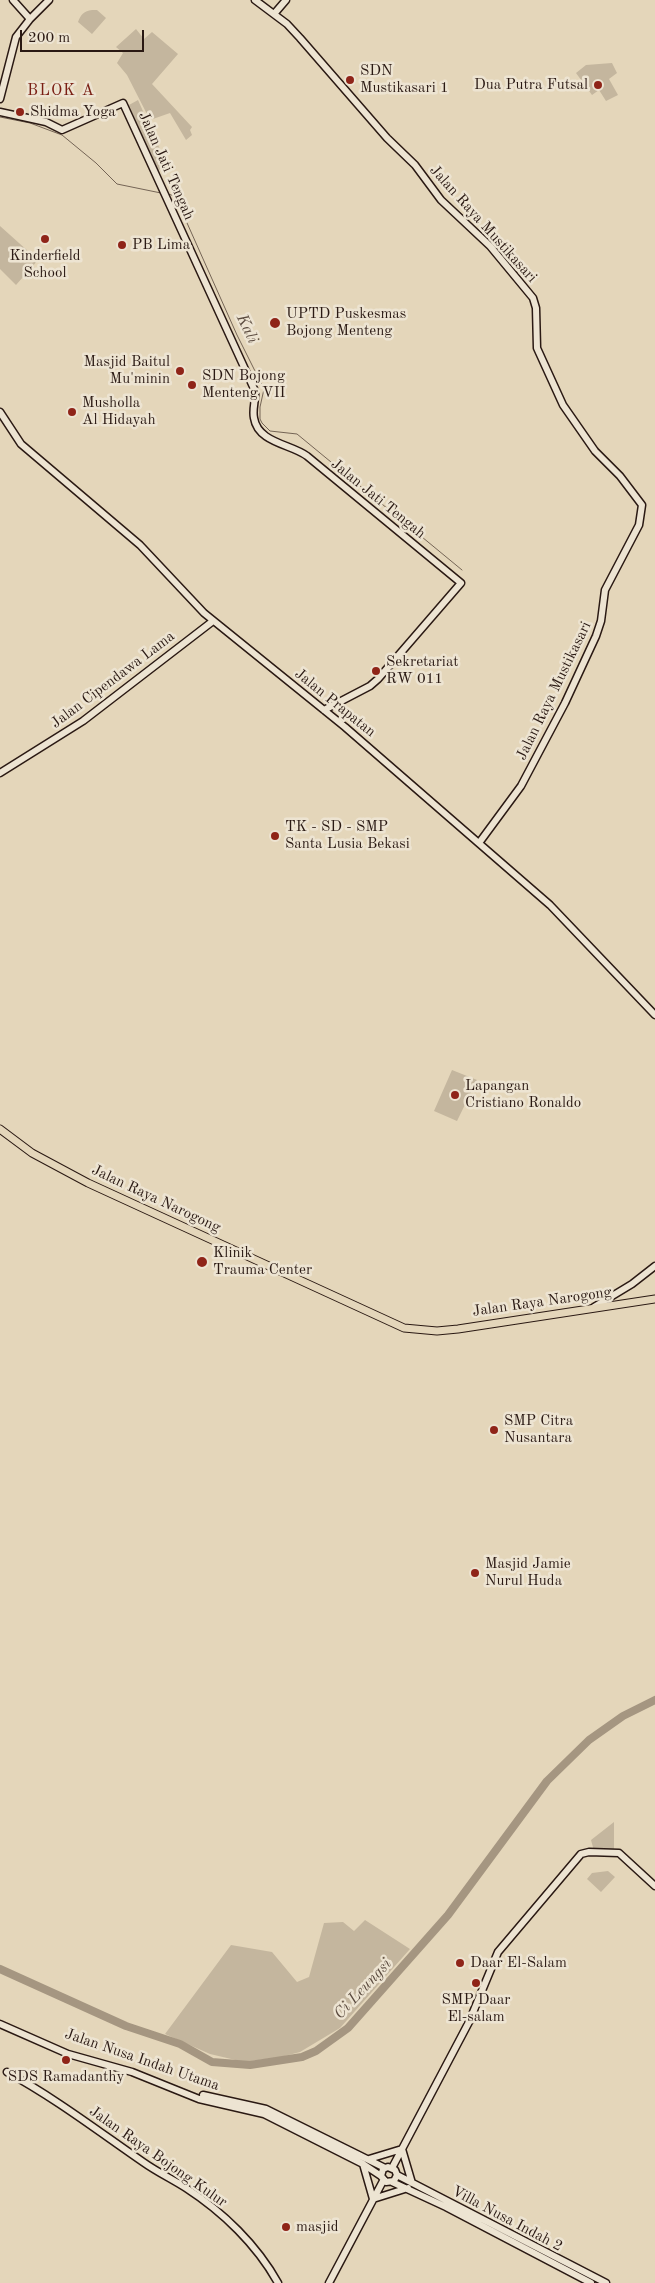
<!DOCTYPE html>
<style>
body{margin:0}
#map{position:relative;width:655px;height:2283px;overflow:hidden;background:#e4d6ba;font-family:"Old Standard TT",serif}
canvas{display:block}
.scale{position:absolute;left:20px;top:30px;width:124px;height:22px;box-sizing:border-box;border:2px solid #2a1913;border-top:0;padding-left:6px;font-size:15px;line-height:18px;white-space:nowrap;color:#2a1913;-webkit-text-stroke:4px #ede4d2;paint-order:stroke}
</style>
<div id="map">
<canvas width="655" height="2283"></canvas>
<div class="scale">200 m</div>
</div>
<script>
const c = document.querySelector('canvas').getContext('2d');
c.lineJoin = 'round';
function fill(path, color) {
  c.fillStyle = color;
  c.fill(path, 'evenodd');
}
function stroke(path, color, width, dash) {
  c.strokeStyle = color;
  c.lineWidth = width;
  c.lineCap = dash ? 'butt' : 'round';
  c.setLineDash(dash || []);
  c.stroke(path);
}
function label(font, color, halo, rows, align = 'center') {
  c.font = font + ' "Old Standard TT",serif';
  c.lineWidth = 5;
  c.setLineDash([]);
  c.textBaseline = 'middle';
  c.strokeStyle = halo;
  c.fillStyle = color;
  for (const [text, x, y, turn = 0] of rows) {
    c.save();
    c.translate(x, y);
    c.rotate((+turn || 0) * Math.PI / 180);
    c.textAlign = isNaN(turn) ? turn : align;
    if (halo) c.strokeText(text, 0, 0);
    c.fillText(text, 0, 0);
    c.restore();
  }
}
const green = new Path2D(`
 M92,10H97L106,18L92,34L78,22C81,14 84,11 92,10Z
 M136,29L144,39L152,32L178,54L152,84L192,127L190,130L192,135L186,140L170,113L150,120L127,75L117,63L123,53L116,47Z
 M612,63L617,73L609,79L618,95L606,101L599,90L592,95L576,73L586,65Z
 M138,100L167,165L157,171L129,105Z
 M0,226L38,260L16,285L0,269Z
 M452,1070L477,1080L457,1121L434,1111Z
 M614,1822V1849L594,1851L591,1840Z
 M608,1871L615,1877L601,1892L587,1879L592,1873Z
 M365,1920L410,1949L340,2028L300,2052L281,2057L244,2062L210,2054L165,2034L231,1945L272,1952L297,1982L309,1977L324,1923L343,1922L354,1931Z`);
const stream = new Path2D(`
 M0,117L30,123L62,135L96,163L117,184L161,193
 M168,194L175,196L237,335L264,389L260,407V419L262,423L270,431L297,434L462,570`);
const river = new Path2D(`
 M0,1969L126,2026L180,2044L212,2062L250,2065L302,2057L316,2051L348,2028L448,1915L547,1781L589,1740L623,1716L655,1700`);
const secondary = new Path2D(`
 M13,0L30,19
 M255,0L287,24L300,38L387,138L415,165L441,200L490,246L533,298L536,308L537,348L563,405L595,451L620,476L642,505L639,525L605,590L601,621L596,636L565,703L521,786L479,843
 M274,14L286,0
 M0,99L16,37L30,19L49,0
 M0,112L46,122L62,130L123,103L255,391C256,400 252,409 254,418C258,443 291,444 307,456L461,583L378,679L370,686L324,710
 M0,412L21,444L140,545L204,613L345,727L550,905L655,1015
 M0,773L83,721L213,621
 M594,1307L632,1284L655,1266
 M0,2024L68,2054L132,2072L199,2099L264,2114L363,2164L381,2176L386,2182L394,2181L397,2175L395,2170L388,2167L383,2169L381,2176
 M7,2072C55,2098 98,2131 143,2162C157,2172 172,2179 186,2188C223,2212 257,2245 278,2283
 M203,2095L266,2109L385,2168
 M369,2159L402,2149L412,2183
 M363,2164L373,2199L408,2188
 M392,2168L469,2022L498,1952L581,1854L589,1852L619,1853L655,1886
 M397,2175L606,2283
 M392,2182L446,2207L591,2283
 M329,2283L383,2181`);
const primary = new Path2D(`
 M0,1129L32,1153L88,1183L404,1328L437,1331L458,1329L655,1299`);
const markers = [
 [350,80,5,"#8f2418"],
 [598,85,5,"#8f2418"],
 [20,112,5,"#8f2418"],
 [45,239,5,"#8f2418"],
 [122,245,5,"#8f2418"],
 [275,323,6,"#8f2418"],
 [180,371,5,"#8f2418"],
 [192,385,5,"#8f2418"],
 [72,412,5,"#8f2418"],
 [376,671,5,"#8f2418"],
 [275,836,5,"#8f2418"],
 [455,1095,5,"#8f2418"],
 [202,1262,6,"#8f2418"],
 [494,1430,5,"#8f2418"],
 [475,1573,5,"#8f2418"],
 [460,1963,5,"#8f2418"],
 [476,1983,5,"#8f2418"],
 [66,2060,5,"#8f2418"],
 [286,2227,5,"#8f2418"]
];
const poiNames = [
 ["SDN",360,71],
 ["Mustikasari 1",360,88],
 ["Dua Putra Futsal",588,85,"right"],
 ["Shidma Yoga",30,112],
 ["PB Lima",132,245],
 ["Kinderfield",45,256,"center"],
 ["School",45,273,"center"],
 ["UPTD Puskesmas",286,314],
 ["Bojong Menteng",286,331],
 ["Masjid Baitul",170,362,"right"],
 ["Mu'minin",170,379,"right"],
 ["SDN Bojong",202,376],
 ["Menteng VII",202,393],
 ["Musholla",82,403],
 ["Al Hidayah",82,420],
 ["Sekretariat",386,662],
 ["RW 011",386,679],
 ["TK - SD - SMP",285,827],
 ["Santa Lusia Bekasi",285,844],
 ["Lapangan",465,1086],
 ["Cristiano Ronaldo",465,1103],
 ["Klinik",213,1253],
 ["Trauma Center",213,1270],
 ["SMP Citra",504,1421],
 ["Nusantara",504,1438],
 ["Masjid Jamie",485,1564],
 ["Nurul Huda",485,1581],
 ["Daar El-Salam",470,1963],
 ["SMP Daar",476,2000,"center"],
 ["El-salam",476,2017,"center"],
 ["SDS Ramadanthy",66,2077,"center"],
 ["masjid",296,2227]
];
const streetNames = [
 ["Jalan Jati Tengah",166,166,66],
 ["Jalan Raya Mustikasari",483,224,48],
 ["Jalan Jati Tengah",378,499,39],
 ["Jalan Cipendawa Lama",113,680,-37],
 ["Jalan Raya Mustikasari",554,691,-64],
 ["Jalan Prapatan",335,703,39],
 ["Jalan Raya Narogong",156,1199,25],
 ["Jalan Raya Narogong",542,1302,-8],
 ["Jalan Nusa Indah Utama",142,2060,19],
 ["Jalan Raya Bojong Kulur",158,2157,35],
 ["Villa Nusa Indah 2",507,2219,28]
];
const neighbourhoodNames = [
 ["BLOK A",61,91]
];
const waterNames = [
 ["Kali",247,329,64],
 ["Ci Leungsi",363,1989,-47]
];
fill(green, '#c4b69e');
stroke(stream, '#746455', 1);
stroke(river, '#a59681', 8);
stroke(secondary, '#2a1913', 9);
stroke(primary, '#2a1913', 9);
stroke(secondary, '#ede4d2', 6);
stroke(primary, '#e4d6ba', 7);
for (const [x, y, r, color] of markers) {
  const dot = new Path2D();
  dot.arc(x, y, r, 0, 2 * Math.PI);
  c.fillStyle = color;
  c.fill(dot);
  stroke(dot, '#ede4d2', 2);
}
label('15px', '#2a1913', '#ede4d2', poiNames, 'left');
label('15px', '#2a1913', '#ede4d2', streetNames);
c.letterSpacing = '1px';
label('16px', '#7a1f14', '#ede4d2', neighbourhoodNames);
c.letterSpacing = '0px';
label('italic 16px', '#5b4b3f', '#ede4d2', waterNames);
</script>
